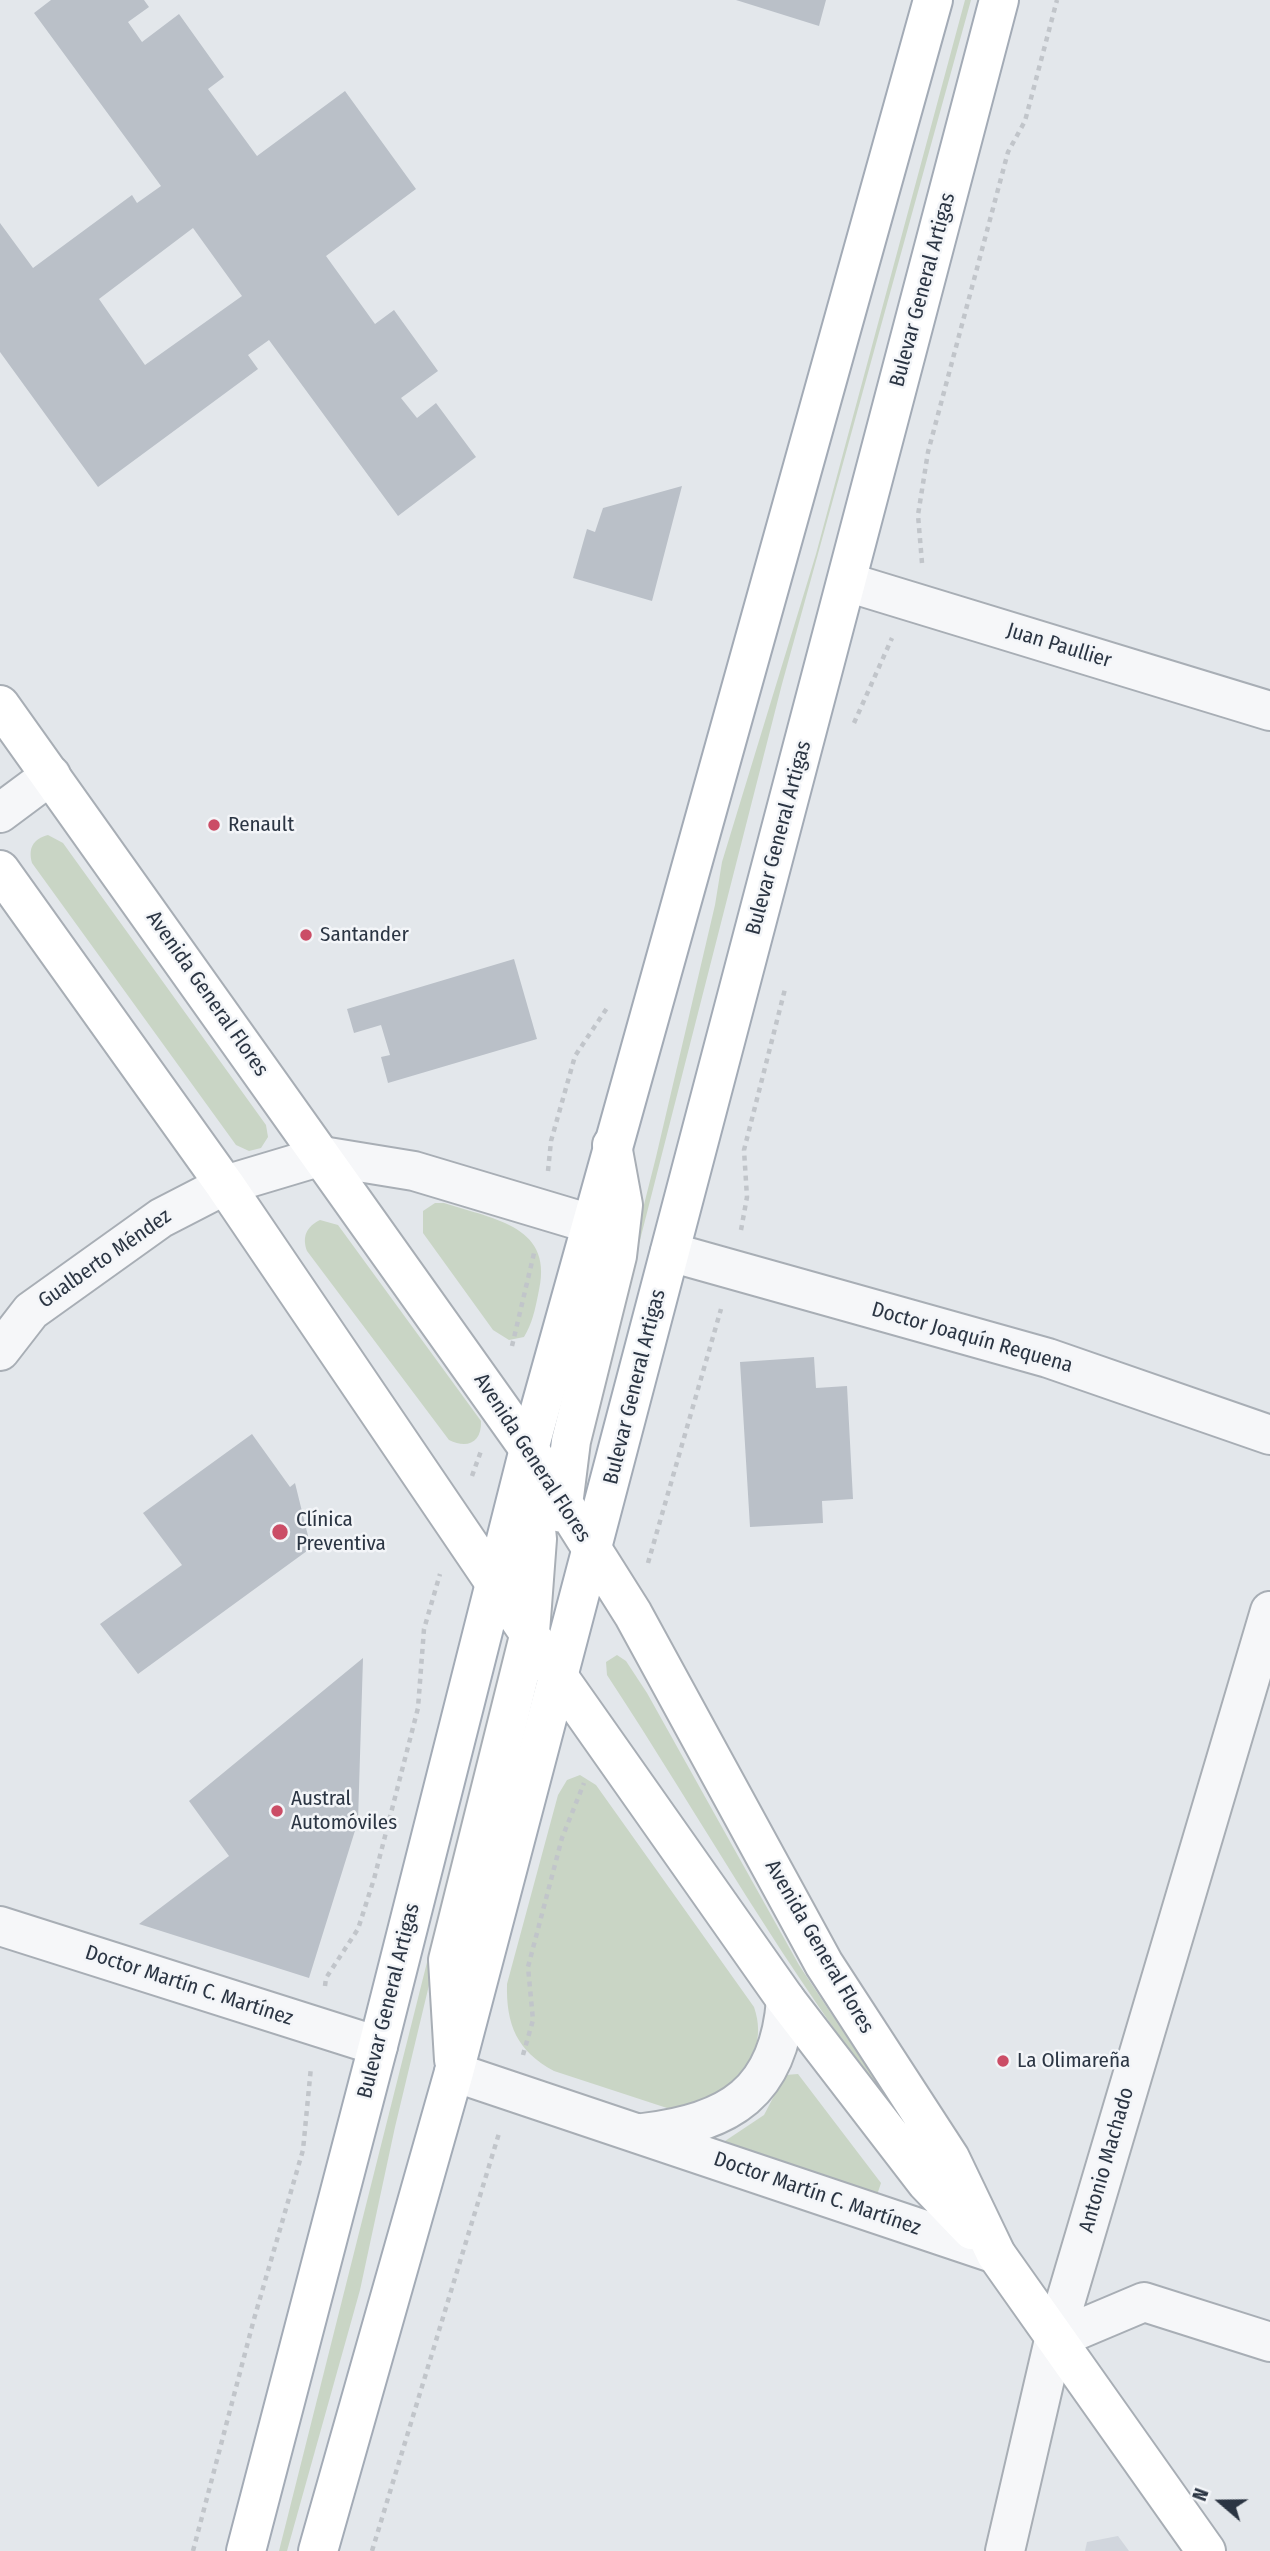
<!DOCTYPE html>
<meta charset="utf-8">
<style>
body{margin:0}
#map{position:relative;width:1270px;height:2551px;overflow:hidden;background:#e3e7eb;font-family:"Fira Sans Condensed",sans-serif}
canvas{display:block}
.north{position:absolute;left:1186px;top:2467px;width:70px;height:70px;-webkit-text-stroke:5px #f3f5f8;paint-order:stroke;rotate:290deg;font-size:19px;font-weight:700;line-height:28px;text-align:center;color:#2b3543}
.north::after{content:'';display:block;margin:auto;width:24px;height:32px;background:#2b3543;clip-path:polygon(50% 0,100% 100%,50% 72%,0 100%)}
</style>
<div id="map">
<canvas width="1270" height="2551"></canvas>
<div class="north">N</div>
</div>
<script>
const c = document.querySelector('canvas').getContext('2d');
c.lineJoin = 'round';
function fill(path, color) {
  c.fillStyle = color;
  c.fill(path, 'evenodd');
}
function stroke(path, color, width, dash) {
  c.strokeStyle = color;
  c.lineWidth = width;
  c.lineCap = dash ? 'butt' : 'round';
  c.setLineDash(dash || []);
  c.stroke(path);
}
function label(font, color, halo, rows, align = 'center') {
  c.font = font + ' "Fira Sans Condensed",sans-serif';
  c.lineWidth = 5;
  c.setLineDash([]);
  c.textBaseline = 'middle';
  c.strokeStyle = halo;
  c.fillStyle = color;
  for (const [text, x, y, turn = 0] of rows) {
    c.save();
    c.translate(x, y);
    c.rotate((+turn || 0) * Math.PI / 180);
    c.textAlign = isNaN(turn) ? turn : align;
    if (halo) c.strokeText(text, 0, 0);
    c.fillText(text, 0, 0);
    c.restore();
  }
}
const built = new Path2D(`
 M1118,2536L1129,2551H1085L1087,2542Z`);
const green = new Path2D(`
 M965,0H971L782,684L592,1428L588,1427L656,1157L715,905L722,862L816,554Z
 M48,835L63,843L266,1125L268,1137L261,1148L249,1151L236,1145L32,863C28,848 33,839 48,835Z
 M435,1203H444C496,1220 556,1226 538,1295C535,1310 532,1324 524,1337L509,1340L493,1330L423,1233V1211Z
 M320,1220L338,1225L481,1421C482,1443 467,1449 449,1440L307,1251C302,1237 306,1227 320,1220Z
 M617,1655L626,1661L647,1693L799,1965L897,2113C788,1976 703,1821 607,1675L606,1662Z
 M500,1672H504L395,2127L360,2290L287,2551H279Z
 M580,1775L596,1785L754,2007C765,2039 752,2060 737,2088L681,2109L667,2108L554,2071C517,2051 506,2025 507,1984L558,1795L567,1780Z
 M798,2074L881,2183L876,2198L722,2143L764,2115L785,2075Z`);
const building = new Path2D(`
 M51,0H144L149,7L128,22L142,42L179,14L224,77L208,89L257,156L345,91L416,189L326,256L375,324L394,310L438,371L401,398L417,418L436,403L476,457L398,516L269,340L248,355L258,369L98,487L0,352V223L33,268L132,195L137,203L161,186L34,13ZM193,228L242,296L145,365L99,299Z
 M736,0H826L819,26Z
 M682,486L652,601L573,578L587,529L595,532L603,508Z
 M514,959L537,1039L388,1083L381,1057L390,1055L381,1025L354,1033L347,1009Z
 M814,1357L816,1388L847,1386L853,1499L822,1501L823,1523L750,1527L740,1362Z
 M252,1434L290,1487L295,1483L311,1548L138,1674L100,1624L182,1565L143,1513Z
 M363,1658L358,1821L309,1978L139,1924L229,1856L189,1801Z`);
const path = new Path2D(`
 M922,563L918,515L928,452L1008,152L1025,121L1057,0
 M854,723L892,638
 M548,1171L551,1141L575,1056L607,1008
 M741,1230L747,1197L744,1150L785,989
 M512,1346L535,1249
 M472,1476L481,1451
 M648,1563L721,1309
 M325,1986L326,1978L358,1929L374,1879L418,1708L424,1629L440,1574
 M523,2055L533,2020L528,1967L562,1838L584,1783
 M193,2551L254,2319L303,2150L311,2067
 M372,2551L500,2130`);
const street = new Path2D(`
 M847,582L1270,711
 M0,813L51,775
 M670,1252L1048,1358L1270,1435
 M0,1351L31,1311L161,1218L225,1185L322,1156L414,1171L591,1224
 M0,1926L378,2046
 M454,2072L996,2254
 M643,2133C730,2123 779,2092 786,2000
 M1054,2340L1144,2302L1270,2342
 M1005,2551L1054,2340L1270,1611`);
const secondary = new Path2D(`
 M0,705L529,1449L633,1614L824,1964L950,2158L996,2254L1206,2551
 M0,870L225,1185L558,1676L786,2000L926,2182L972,2230
 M562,1513L571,1441L617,1256L623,1205L612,1145
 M454,2060L448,1960L530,1632L537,1539L529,1458`);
const primary = new Path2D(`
 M246,2551L378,2046L529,1449L933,0
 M318,2551L454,2072L999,0`);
const markers = [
 [214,825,7,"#cb4d66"],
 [306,935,7,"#cb4d66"],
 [280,1532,9,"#cb4d66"],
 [277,1811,7,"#cb4d66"],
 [1003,2061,7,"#cb4d66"]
];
const streetNames = [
 ["Bulevar General Artigas",923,290,-75],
 ["Juan Paullier",1059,646,17],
 ["Bulevar General Artigas",779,838,-75],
 ["Avenida General Flores",207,994,55],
 ["Gualberto Méndez",105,1259,-35],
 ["Doctor Joaquín Requena",972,1338,16],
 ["Bulevar General Artigas",635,1387,-76],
 ["Avenida General Flores",532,1458,57],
 ["Avenida General Flores",819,1947,60],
 ["Doctor Martín C. Martínez",189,1986,18],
 ["Bulevar General Artigas",389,2001,-76],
 ["Antonio Machado",1107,2160,-74],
 ["Doctor Martín C. Martínez",817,2194,19]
];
const poiNames = [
 ["Renault",228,825],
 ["Santander",320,935],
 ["Clínica",296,1520],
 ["Preventiva",296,1544],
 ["Austral",291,1799],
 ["Automóviles",291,1823],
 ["La Olimareña",1017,2061]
];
fill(built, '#d1d6dd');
fill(green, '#c9d5c5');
fill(building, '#bac0c8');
stroke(street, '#a8aeb5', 42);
stroke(secondary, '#a8aeb5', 42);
stroke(primary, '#a3abb6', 42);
stroke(path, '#c1c5ca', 4.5, [5, 5]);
stroke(street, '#f6f7f9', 38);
stroke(secondary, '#fff', 38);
stroke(primary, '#fff', 38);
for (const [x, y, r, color] of markers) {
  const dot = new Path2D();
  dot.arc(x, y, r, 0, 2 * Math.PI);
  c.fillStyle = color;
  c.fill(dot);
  stroke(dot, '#f3f5f8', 2.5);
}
label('21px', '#2b3543', '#f3f5f8', streetNames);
label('21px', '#2b3543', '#f3f5f8', poiNames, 'left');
</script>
